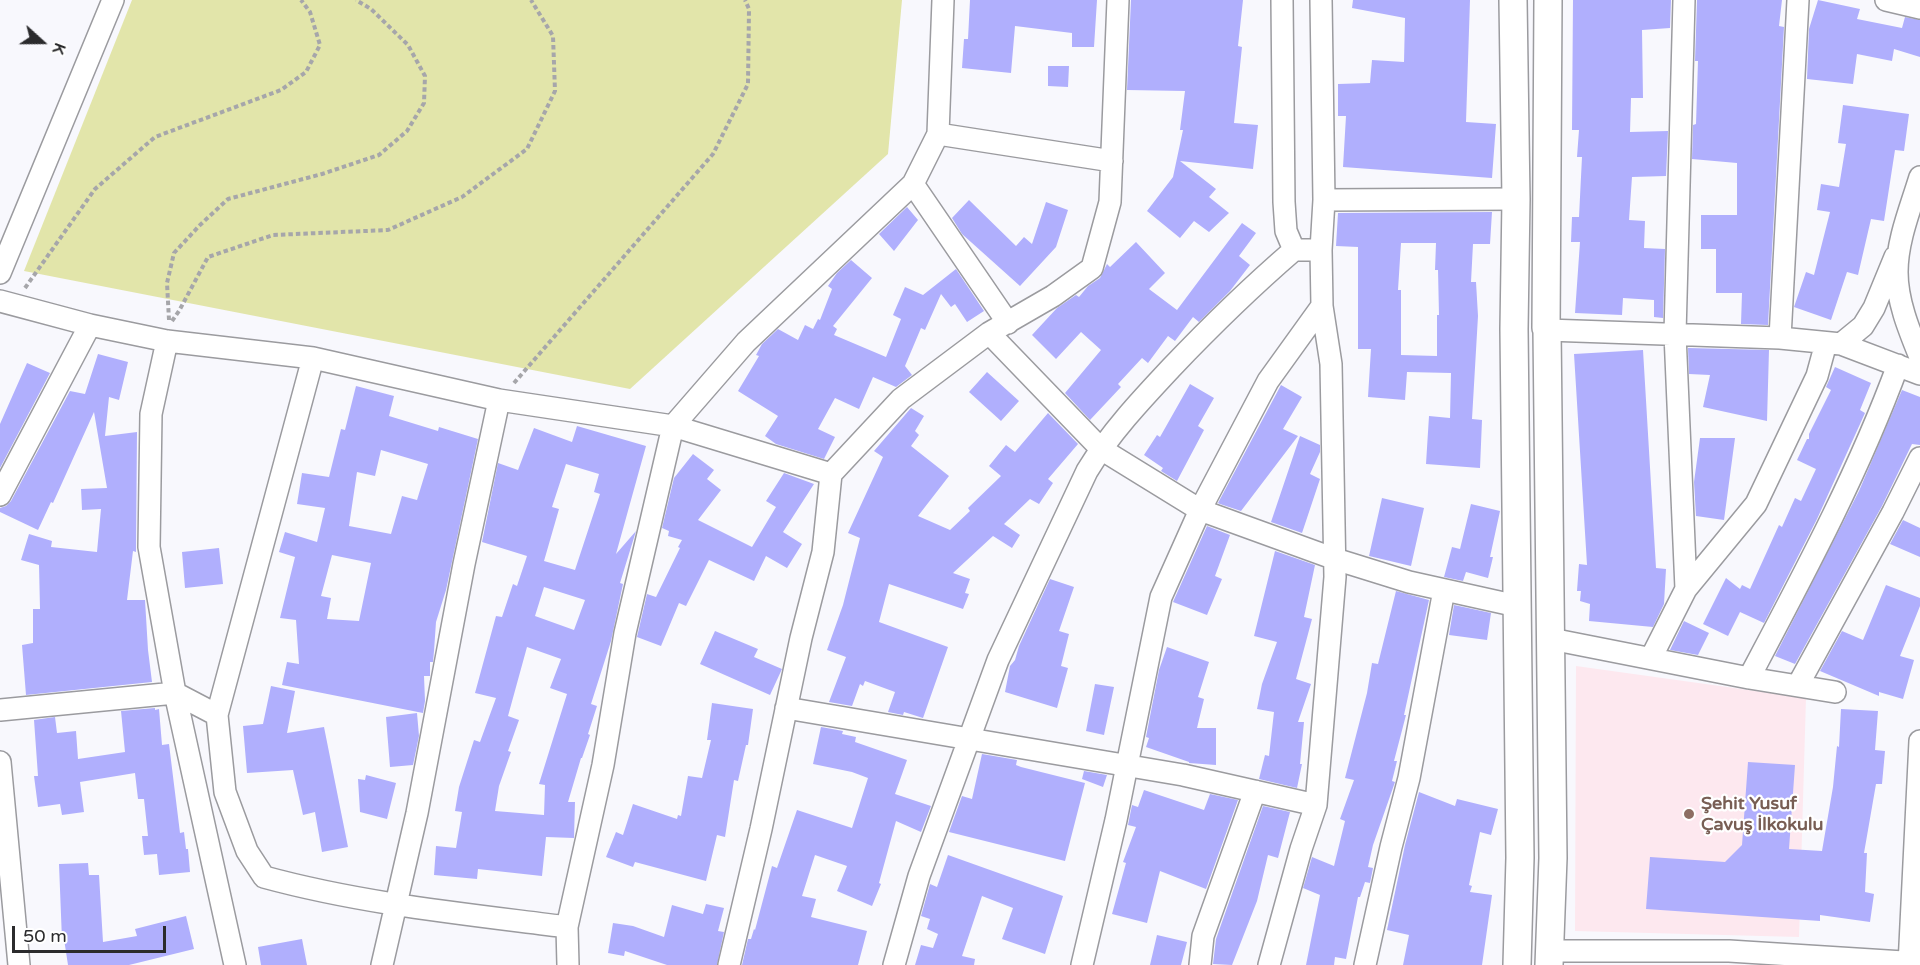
<!DOCTYPE html>
<meta charset="utf-8">
<style>
body{margin:0}
#map{position:relative;width:1920px;height:965px;overflow:hidden;background:#f8f8fd;font-family:"Varela Round",sans-serif}
canvas{display:block}
.north{position:absolute;left:12px;top:12px;width:60px;height:60px;-webkit-text-stroke:4px #fff;paint-order:stroke;rotate:111deg;font-size:16px;font-weight:700;line-height:24px;text-align:center;color:#2b2b2d}
.north::after{content:'';display:block;margin:auto;width:21px;height:27px;background:#2b2b2d;clip-path:polygon(50% 0,100% 100%,50% 72%,0 100%)}
.scale{position:absolute;left:12px;top:926px;width:154px;height:27px;box-sizing:border-box;border:3px solid #2b2b2d;border-top:0;padding-left:8px;font-size:18px;line-height:21px;white-space:nowrap;color:#2b2b2d;-webkit-text-stroke:4px #fff;paint-order:stroke}
</style>
<div id="map">
<canvas width="1920" height="965"></canvas>
<div class="north">K</div>
<div class="scale">50 m</div>
</div>
<script>
const c = document.querySelector('canvas').getContext('2d');
c.lineJoin = 'round';
function fill(path, color) {
  c.fillStyle = color;
  c.fill(path, 'evenodd');
}
function stroke(path, color, width, dash) {
  c.strokeStyle = color;
  c.lineWidth = width;
  c.lineCap = dash ? 'butt' : 'round';
  c.setLineDash(dash || []);
  c.stroke(path);
}
function label(font, color, halo, rows, align = 'center') {
  c.font = font + ' "Varela Round",sans-serif';
  c.lineWidth = 4.5;
  c.setLineDash([]);
  c.textBaseline = 'middle';
  c.strokeStyle = halo;
  c.fillStyle = color;
  for (const [text, x, y, turn = 0] of rows) {
    c.save();
    c.translate(x, y);
    c.rotate((+turn || 0) * Math.PI / 180);
    c.textAlign = isNaN(turn) ? turn : align;
    if (halo) c.strokeText(text, 0, 0);
    c.fillText(text, 0, 0);
    c.restore();
  }
}
const education = new Path2D(`
 M1576,666L1806,698L1799,937L1575,931Z`);
const green = new Path2D(`
 M132,0H902L888,154L630,389L24,271Z`);
const building = new Path2D(`
 M970,0H1097L1094,47H1072V33L1015,26L1011,73L962,68L964,39H968Z
 M1131,0H1243L1238,46L1242,47L1234,123L1258,125L1253,169L1180,161L1216,189L1209,197L1229,213L1209,232L1194,221L1180,238L1147,211L1173,177L1183,130H1180L1185,91L1127,90Z
 M1353,0H1470L1466,122L1496,124L1492,178L1343,167L1346,116H1338V84L1370,83L1372,60L1404,62L1405,18L1352,8Z
 M1573,0H1671L1670,28L1642,30L1643,98H1631L1630,132L1668,131L1666,176L1632,177L1629,220L1645,221L1644,248L1665,249L1663,318L1654,317V300L1623,298L1622,315L1575,313L1580,242H1571L1572,217H1579L1582,157H1577L1579,130H1572Z
 M1697,0H1782L1779,26L1784,27L1768,325L1741,324L1742,293H1716V249H1701V215H1737V163L1692,159L1693,125L1696,124L1698,61H1695Z
 M1818,0L1860,9L1857,19L1902,28L1905,17L1920,20V57L1894,49L1892,61L1857,54L1853,84L1807,79L1809,29Z
 M1048,66H1069L1068,87L1048,86Z
 M1843,105L1909,114L1904,151L1895,150L1884,221L1871,219L1858,275L1847,272L1831,320L1794,307L1806,272L1814,275L1830,212L1817,210L1821,184L1839,187L1846,144L1838,143Z
 M969,200L1016,246L1024,237L1032,244L1046,202L1068,210L1056,247L1020,286L962,234L952,218Z
 M907,207L918,220L894,251L879,234Z
 M1492,212L1490,244H1473L1471,282H1476L1478,316L1472,419L1482,420L1480,468L1426,464L1429,416L1450,418L1451,373L1407,372L1405,400L1368,397L1371,349H1358V247L1336,246L1338,213ZM1401,243H1436L1435,270H1438L1439,315H1437V356L1401,355V290H1398Z
 M1242,223L1256,233L1239,256L1250,265L1230,291L1199,322L1193,317L1175,341L1168,336L1148,363L1142,358L1118,384L1121,387L1090,420L1065,393L1101,350L1081,332L1056,359L1032,335L1057,308L1076,295L1079,297L1088,286L1100,278L1107,264L1110,267L1136,242L1165,273L1149,289L1177,310Z
 M851,260L872,278L833,326L837,329L834,335L886,357L901,319L893,315L905,287L923,295L956,269L984,311L967,322L955,304L951,307L941,294L925,330L921,328L905,366L912,375L896,387L873,377L859,409L835,398L818,429L835,437L824,459L776,444L765,436L778,416L738,391L759,356L756,355L762,344L778,329L798,340L805,325L813,329L818,319L820,320L832,289L828,286L837,273Z
 M1688,348L1769,350L1767,421L1703,407L1710,375L1689,374Z
 M1643,350L1656,568L1666,569L1664,604L1653,627L1589,621L1590,604L1580,601L1581,591H1577L1579,564L1587,565L1574,354Z
 M98,354L128,362L119,400L109,397L105,436L137,432L136,548V552L133,551L127,600H145L148,650L152,682L26,695L22,645L33,643V609H40L39,565L21,560L29,534L52,541L51,547L97,552L101,509L82,510L81,489L107,488L94,412L53,503L51,502L38,530L0,512V508L6,506L11,501L70,391L85,394Z
 M27,363L50,373L0,468V424Z
 M1835,367L1871,383L1860,410L1865,413L1817,519L1764,623L1740,612L1728,636L1703,624L1726,578L1740,589L1742,585L1750,589L1779,525L1782,527L1795,498L1801,501L1816,469L1797,460L1807,439H1809V434L1831,390L1826,387Z
 M987,372L1019,401L1001,421L969,392Z
 M1190,384L1214,398L1198,426L1204,430L1177,481L1161,471L1163,468L1144,455L1157,435L1160,437Z
 M1281,385L1302,397L1283,429L1298,436L1241,511L1220,504L1218,503Z
 M356,386L394,396L389,416L438,431L439,427L478,439L446,590L436,622L434,651L433,662H430V676H424L425,701L423,713L282,685L287,662L299,664L296,620L280,618L295,557L279,552L285,532L317,542L325,508L297,504L302,473L329,477L341,429L345,430ZM381,450L428,464L417,500L402,496L391,534L349,526L357,472L375,476ZM332,555L371,563L359,621L327,619L331,598L321,596Z
 M1902,390L1920,397V445L1912,444L1882,506L1795,664L1775,656L1859,491Z
 M911,408L924,416L915,431L919,435L911,446L949,476L918,516L950,530L970,511L968,508L1001,476L989,466L1006,445L1015,452L1048,413L1078,444L1048,479L1053,483L1039,504L1030,499L1004,524L1020,535L1012,548L993,536L953,573L970,579L965,593L969,594L963,609L889,584L879,622L948,647L923,718L904,712L903,715L888,712L895,692L865,681L863,686L860,684L852,706L829,702L846,657L827,650L843,605L860,538L848,533L883,457L874,451Z
 M577,426L646,446L616,554L636,531L620,583L623,584L611,641L591,704L597,706L588,734L590,735L582,758H581L568,802H575L574,838L546,837L542,876L478,869L477,879L434,875L436,846L456,848L462,812L455,811L459,787L474,740L480,742L496,698L475,693L496,616L502,617L513,584L517,586L527,556L482,542L498,463L518,470L534,428L572,442ZM566,464L599,474L594,492L600,494L575,570L544,561L559,509L552,507ZM544,587L585,600L574,630L535,616ZM527,647L561,659L550,688L567,694L539,784L545,785L544,815L495,811L499,786L511,752L508,751L519,720L508,716Z
 M1300,436L1320,445V452L1310,474L1320,479L1302,533L1271,522Z
 M1700,438H1735L1724,520L1696,516L1694,482Z
 M693,454L714,470L707,479L721,490L698,520L752,547L776,507L766,501L784,473L814,484L783,532L802,544L787,568L766,556L754,581L709,560L686,606L679,603L661,646L637,637L647,594L656,597L680,548L678,547L682,540L668,536L669,531L662,528L674,478Z
 M1382,498L1424,508L1411,566L1369,556Z
 M1471,504L1500,511L1490,557H1493L1488,578L1466,572L1463,581L1444,577L1452,547L1460,549Z
 M1903,520L1920,528V557L1890,544Z
 M1207,526L1230,535L1215,576L1222,579L1207,615L1173,602Z
 M219,548L223,584L185,588L182,552Z
 M1275,551L1315,565L1304,617L1312,619L1296,679L1311,684L1298,722H1304L1300,764H1302L1297,788L1259,779L1265,755L1269,756L1274,712L1257,709L1262,684L1277,642L1254,636Z
 M1050,579L1074,587L1059,631L1069,634L1061,666L1068,668L1057,708L1005,692L1010,666L1015,660L1019,646Z
 M1886,585L1920,598V606L1900,656L1914,660L1903,699L1879,692V696L1820,671L1842,631L1863,640Z
 M1396,591L1429,600L1404,715H1406L1394,761H1397L1392,781L1395,782L1373,845L1368,867L1373,868L1370,883L1365,882L1360,897H1358L1346,959L1335,957L1334,965H1306L1320,895L1303,888L1312,857L1334,866L1345,821L1340,819L1354,780L1345,778L1367,693L1372,663L1378,664Z
 M1454,605L1491,613L1487,640L1449,635Z
 M1684,621L1709,633L1698,655L1670,650Z
 M715,631L758,649L754,657L782,669L770,695L700,664Z
 M1167,647L1209,662L1198,697L1204,699L1197,728H1216V765L1189,763V762L1146,747L1149,738L1146,737L1159,670Z
 M1095,684L1114,687L1104,735L1086,731Z
 M271,686L295,691L287,733L324,727L348,847L322,852L315,812L303,815L293,770L247,773L243,726L263,724Z
 M712,703L753,709L748,745H746L738,781L734,780L725,837L717,835L706,881L635,862L633,867L606,857L616,832L623,835L633,804L677,819L678,815L681,816L688,776L702,778L711,740H707Z
 M155,708V710L159,709L162,745L169,744L180,833L184,832L186,849H188L190,872L159,875L157,854L144,855L142,836H148L144,799H138L135,773L80,782L84,812L62,815L60,804L38,807L34,776H38L34,720L55,717L57,733L76,731L78,759L125,752L121,711Z
 M1841,709L1878,711L1875,750L1885,751L1882,784H1876L1864,853H1867L1865,892L1874,894L1870,922L1820,915V921L1646,909L1650,857L1725,862L1742,845L1748,762L1795,765L1789,849L1822,851L1833,787L1837,746L1839,747Z
 M417,713L419,736L413,765L390,767L386,717Z
 M821,727L843,731L842,734L856,737L855,742L907,760L895,794L931,806L921,832L896,821L879,883L881,884L872,906L837,891L847,866L815,855L802,896L816,899L811,917L867,931L858,965H742L748,939H751L754,929L755,930L772,866L777,868L797,810L852,828L868,778L852,772L813,764Z
 M982,754L1017,760L1016,765L1021,767L1085,783L1065,861L949,832L962,796L972,799Z
 M1084,771L1107,775L1103,787L1082,779Z
 M366,775L396,783L387,819L360,812L358,779L365,780Z
 M1144,790L1204,810L1210,794L1238,800L1206,889L1160,871L1147,923L1112,914L1126,863L1123,862L1136,827L1128,825L1132,805L1138,807Z
 M1419,792L1455,806L1457,799L1498,809L1491,835L1480,832L1469,885L1472,886L1470,892L1492,895L1482,965H1403L1409,935L1387,930L1405,845Z
 M1263,806L1290,812L1278,858L1268,855L1257,901L1232,965L1213,964L1216,939Z
 M948,855L1063,896L1045,954L1002,939L1013,908L982,896L962,956L975,959L974,965H915L921,945L933,948L938,934L927,929L930,919L921,916L930,884L937,887Z
 M88,863L89,875H99L103,942L137,936L135,929L186,916L194,949L129,965H68L64,939L62,940L59,864Z
 M706,904L724,908L718,931L724,932L717,965H667L625,951L624,956L608,953L613,923L633,926L664,937L672,905L703,914Z
 M1157,935L1187,942L1181,965H1150Z
 M302,939L307,965H261L258,947Z`);
const path = new Path2D(`
 M25,288L95,189L155,137L281,90L306,72L320,45L310,12L301,0
 M169,320L167,283L174,253L200,225L228,199L322,174L379,155L407,131L424,103L425,76L408,45L371,9L356,0
 M172,321L179,311L208,257L273,235L388,230L462,197L527,149L555,91L553,36L531,0
 M514,383L713,154L748,84L749,9L745,0`);
const minor = new Path2D(`
 M1282,0L1284,202L1286,231L1294,250
 M1684,0L1675,334L1686,589
 M1886,0L1920,8
 M938,134L1112,161
 M1920,177C1911,207 1897,240 1897,272C1897,301 1909,330 1920,357
 M913,184L1008,323
 M1324,200L1516,199
 M0,273L113,0
 M0,301L90,325L167,341L313,358L499,400L673,426L831,474
 M1547,330L1780,338L1841,344L1920,374
 M989,333L1101,449L1200,510L1335,559L1409,582L1517,606
 M1780,338L1798,0
 M167,341L151,414L149,547L175,693L235,965
 M1841,344L1863,326L1874,308L1895,257
 M0,495L90,325
 M1551,639L1749,678L1835,692
 M1651,658L1686,589L1756,504L1817,376L1826,343
 M1749,678C1803,576 1858,474 1898,365
 M1798,685L1893,512L1920,458
 M786,708L1183,775L1316,805
 M0,710L175,693L217,715L225,792L247,851L264,877C363,904 466,914 567,927
 M217,715L313,358
 M0,762L19,965
 M1549,951H1729L1920,963
 M382,965L417,813L464,564L499,400
 M568,965L567,927L603,765L625,633L673,426L746,342L913,184L938,134L943,0
 M729,965L761,829L801,638L823,552L831,474L901,399L989,333L1053,296L1092,268L1110,202L1118,0
 M894,965L919,876L998,660L1087,471C1110,433 1141,400 1171,368C1211,326 1251,287 1294,250H1321L1324,200L1321,0
 M1082,965L1116,820L1161,597L1200,510L1268,381L1322,306
 M1200,965L1203,936L1255,791
 M1269,965L1301,849L1316,805L1335,577L1331,364L1322,306L1321,250
 M1365,965L1391,847L1409,778L1444,590
 M1909,965L1920,741`);
const major = new Path2D(`
 M1513,0L1516,199L1514,329L1520,858L1517,965
 M1548,0L1546,328L1547,330L1553,858L1549,965`);
const markers = [
 [1689,814,6,"#8d6e63"]
];
const educationNames = [
 ["Şehit Yusuf",1701,804],
 ["Çavuş İlkokulu",1701,825]
];
fill(education, '#fde8ef');
fill(green, '#e2e5aa');
fill(building, '#b0affd');
stroke(minor, '#9b9b9f', 24);
stroke(major, '#9b9b9f', 30);
stroke(path, '#a6a6aa', 4, [4.5, 3]);
stroke(minor, '#fff', 21);
stroke(major, '#fff', 27);
for (const [x, y, r, color] of markers) {
  const dot = new Path2D();
  dot.arc(x, y, r, 0, 2 * Math.PI);
  c.fillStyle = color;
  c.fill(dot);
  stroke(dot, '#fff', 2);
}
label('bold 18px', '#785e54', '#fff', educationNames, 'left');
</script>
